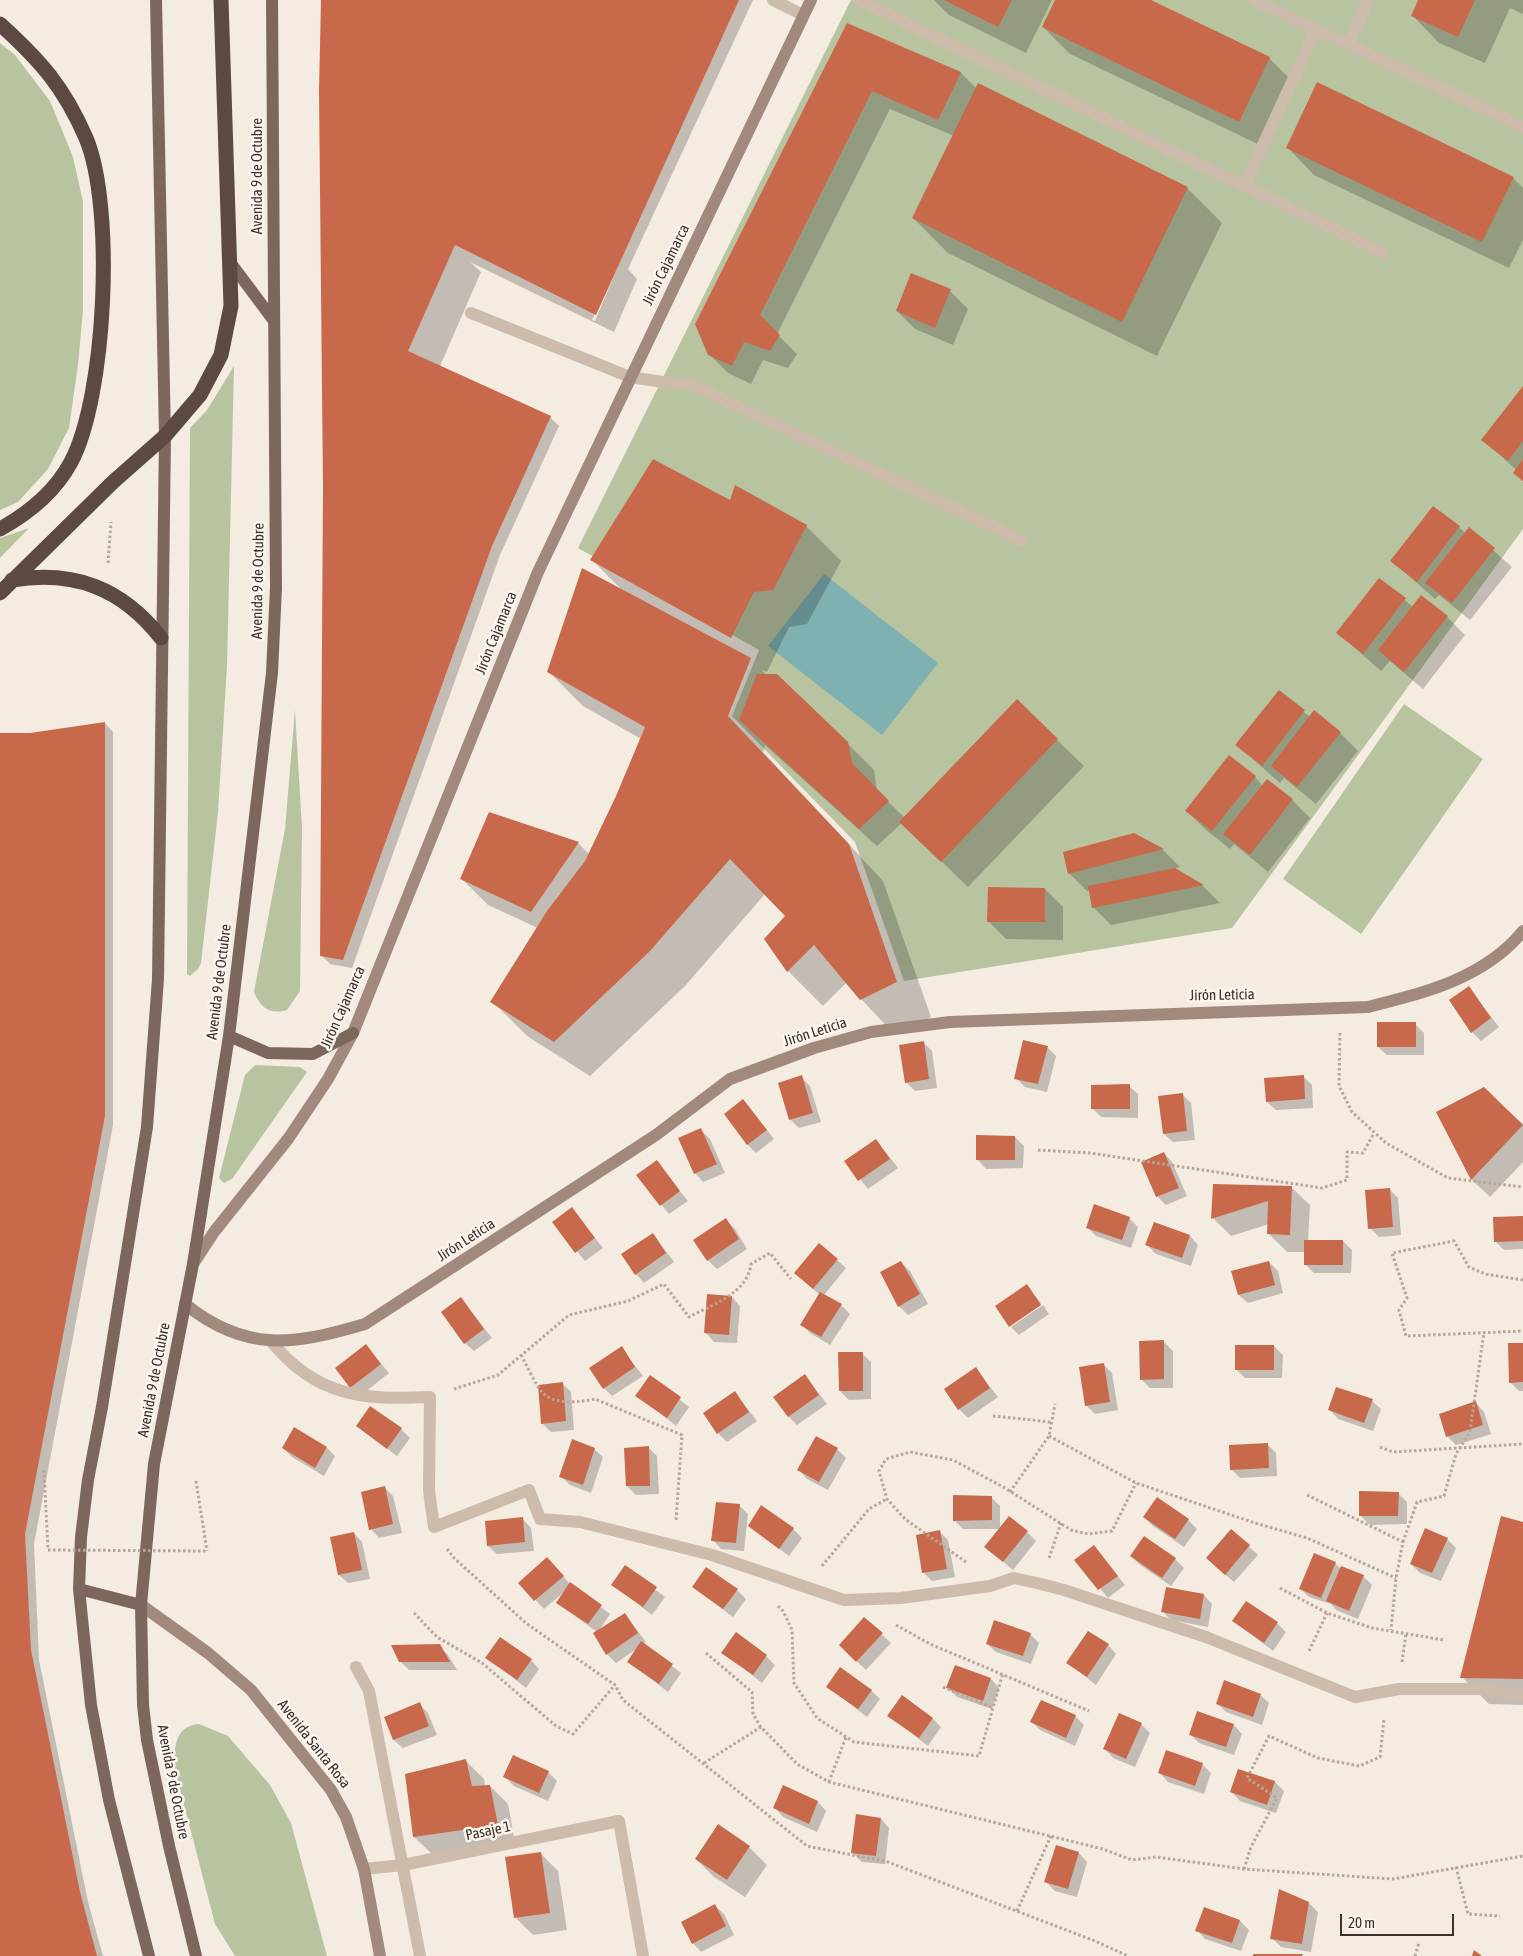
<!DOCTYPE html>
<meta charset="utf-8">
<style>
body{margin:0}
#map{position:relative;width:1523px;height:1956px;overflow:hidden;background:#f4ebe1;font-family:"Asap Condensed",sans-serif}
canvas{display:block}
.scale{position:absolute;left:1340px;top:1914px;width:114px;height:22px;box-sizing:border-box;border:2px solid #3b302b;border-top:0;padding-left:6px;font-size:15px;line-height:18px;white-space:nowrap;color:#3b302b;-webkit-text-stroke:4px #fbf5ee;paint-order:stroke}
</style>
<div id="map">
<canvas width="1523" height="1956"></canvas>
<div class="scale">20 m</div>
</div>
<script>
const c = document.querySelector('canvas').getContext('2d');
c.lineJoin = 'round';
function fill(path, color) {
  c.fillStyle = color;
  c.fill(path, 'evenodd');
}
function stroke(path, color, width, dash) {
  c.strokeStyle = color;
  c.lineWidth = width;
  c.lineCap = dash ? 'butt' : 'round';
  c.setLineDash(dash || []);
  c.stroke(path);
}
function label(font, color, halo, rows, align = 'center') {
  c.font = font + ' "Asap Condensed",sans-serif';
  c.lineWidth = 5;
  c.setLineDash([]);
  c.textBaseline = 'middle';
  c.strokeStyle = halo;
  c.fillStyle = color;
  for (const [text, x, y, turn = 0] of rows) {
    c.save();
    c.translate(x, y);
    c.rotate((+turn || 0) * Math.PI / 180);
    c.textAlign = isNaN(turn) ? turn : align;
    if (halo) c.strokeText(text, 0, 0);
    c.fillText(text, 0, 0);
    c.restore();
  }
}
const green = new Path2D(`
 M851,0H1523V529L1232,928L904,981L855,842L732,716L759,650L578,548Z
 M0,43L15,55L50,101L73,157L83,202V310L78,365L69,428L48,469L18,502L0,510Z
 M234,366L227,665L218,812L201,963L198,969L190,976L187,974L190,428L207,410Z
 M29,528L0,558V538Z
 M1404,704L1483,759L1361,934L1283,879Z
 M295,710L302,829L300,991L287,1010C269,1015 261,1008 254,992L285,829Z
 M255,1065L300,1067L307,1072L232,1179L224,1183L219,1178L245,1075Z
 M199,1724L228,1736L270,1785L291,1823L327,1956H235L215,1924L174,1766C175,1746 175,1726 199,1724Z`);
const water = new Path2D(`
 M824,574L938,663L882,735L768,646Z`);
const shadow = new Path2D(`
 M322,0H753L628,269L637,279L614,332L470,262L481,272L440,366L550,417L559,426L500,555L352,968L330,964L321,955L325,488ZM616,266H618L595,321L592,320Z
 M934,0H1052L1026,53L949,15Z
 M1056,0H1149L1269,58L1296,85L1266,148L1070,54L1043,27Z
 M1420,0H1523V14L1510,8L1485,63L1439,43L1413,16Z
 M847,25L961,73L977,89L1187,188L1222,223L1157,356L948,253L913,218L954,136L890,109L777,334L797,354L788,368L763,360L751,384L728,373L710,355Z
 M1288,148L1513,178L1523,188V240L1509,268L1314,175Z
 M950,291L968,309L953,345L915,329L897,311Z
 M1523,388V481L1514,472L1516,470L1483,439Z
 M730,502L806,526L841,561L807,624L789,627L767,672L761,670L847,743L874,770L877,791L905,818L1057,740L1084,766L968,887L902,823L877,846L765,745L763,752L883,881L931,1017L895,1035L846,983L823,1006L788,971L765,939L787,916L765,894L685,986L590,1076L527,1036L492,1001L538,928L488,905L461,878L490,814L578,843L589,854L617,797L641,739L583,706L548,671L623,591L592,560Z
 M1459,527L1465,533L1469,529L1512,567L1470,620L1439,595L1435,599L1392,561Z
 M1379,579L1413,607L1447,617L1465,635L1423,689L1390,661L1381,671L1338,633Z
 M1279,692L1310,717L1340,733L1358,751L1316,804L1284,778L1280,783L1237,745Z
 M105,723L113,732V1125L34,1544L39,1660L88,1902L103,1956H0V735L30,734Z
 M1255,777L1263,786L1267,781L1292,800L1310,818L1268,872L1234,844L1230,849L1205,829L1187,811Z
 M1134,835L1163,850L1180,867L1174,869L1203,886L1220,903L1111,925L1093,907L1090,891H1087L1069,873Z
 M1045,889L1063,907V940L1006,939L988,921Z
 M1469,988L1499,1027L1481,1041L1472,1032Z
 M1415,1024L1424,1033V1055H1387L1378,1047Z
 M923,1042L932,1051L937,1088L915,1091L906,1082Z
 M1047,1047L1056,1056L1047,1092L1025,1087L1016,1078Z
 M1303,1076L1312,1085L1313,1108L1276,1110L1267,1102Z
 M801,1077L810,1086L821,1122L799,1128L790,1119Z
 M1129,1086L1138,1094V1118L1101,1117L1093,1109Z
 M1484,1089L1523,1124V1162L1490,1197L1472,1180L1438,1112Z
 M1182,1094L1191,1103L1195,1140L1173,1142L1164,1134Z
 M743,1100L774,1139L756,1153L747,1144Z
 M701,1130L710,1139L725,1173L703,1182L695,1173Z
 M1015,1137L1024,1146L1023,1168L986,1169L978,1160Z
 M876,1140L898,1168L868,1189L846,1161Z
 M1164,1153L1172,1162L1187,1196L1166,1205L1157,1196Z
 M656,1162L688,1201L669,1214L638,1175Z
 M1291,1187L1310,1205L1308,1241H1343L1352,1250L1351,1273H1314L1305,1264V1252H1287L1269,1234V1224L1231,1236L1213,1218Z
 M1389,1189L1398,1198L1401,1235L1379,1237L1370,1228Z
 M572,1209L603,1248L585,1261L553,1222Z
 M1523,1217V1249L1504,1250L1495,1241Z
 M1129,1218L1138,1227L1131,1248L1096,1236L1087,1227Z
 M726,1220L735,1229L747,1249L717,1269L708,1260Z
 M653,1234L674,1262L644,1283L636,1274Z
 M1190,1236L1198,1245L1191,1266L1156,1254L1147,1245Z
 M837,1260L846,1268L824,1295L841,1305L850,1314L830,1345L810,1333L802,1325L820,1295L805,1282Z
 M901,1262L910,1271L928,1304L908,1315L899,1306Z
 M1269,1262L1278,1271L1283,1293L1248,1303L1239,1295Z
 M1027,1286L1041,1303L1010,1325Z
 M732,1297L740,1306L737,1343L714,1342L706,1333Z
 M461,1299L492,1338L474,1351L465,1343Z
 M1043,1305L1049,1314L1019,1335L1011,1327Z
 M1164,1342L1173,1351V1388H1150L1141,1379Z
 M1523,1344V1391H1519L1510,1382Z
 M366,1346L389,1373L360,1396L351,1387Z
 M1274,1346L1283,1355L1282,1378H1245L1236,1369Z
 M621,1348L643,1376L612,1396L604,1388Z
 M862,1353L871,1362V1399L849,1400L840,1391Z
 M1103,1364L1112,1373L1118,1410L1095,1414L1086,1405Z
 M976,1369L998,1397L968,1418L959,1409Z
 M805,1376L827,1404L797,1425L788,1416Z
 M650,1377L689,1407L676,1426L637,1395Z
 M562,1383L571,1392L574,1430L551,1432L542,1423Z
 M735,1393L757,1421L727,1442L718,1433Z
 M1372,1401L1381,1409L1373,1431L1338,1419L1330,1410Z
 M1476,1403L1484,1412L1491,1434L1456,1445L1447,1436Z
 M357,1426L401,1429L410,1438L397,1456Z
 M295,1429L327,1448L335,1456L324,1476L292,1457L283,1448Z
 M1267,1444L1276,1453L1277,1476L1240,1478L1231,1469Z
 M648,1447L657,1456L659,1494L636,1495L627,1486Z
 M594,1449L603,1457L591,1493L570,1485L561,1476Z
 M837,1449L846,1458L828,1490L807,1479L799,1470Z
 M385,1488L393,1496L402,1533L379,1538L371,1529Z
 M1398,1493L1407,1502V1524L1370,1525L1361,1516Z
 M991,1497L1000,1506V1529H963L954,1520Z
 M739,1505L748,1514L744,1551L721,1549L713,1540Z
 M1144,1517L1188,1520L1197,1529L1184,1547L1153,1526Z
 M523,1519L531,1528L534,1551L497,1554L488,1546Z
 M1523,1523V1705L1489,1704L1462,1677Z
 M749,1526L793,1529L802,1538L789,1556Z
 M1232,1531L1258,1555L1234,1582L1216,1567Z
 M940,1532L948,1540L955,1577L932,1581L923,1572Z
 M1027,1532L1036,1541L1013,1570L986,1547Z
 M354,1533L362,1542L370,1579L348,1583L339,1575Z
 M1447,1539L1456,1548L1441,1581L1420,1573L1411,1564Z
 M1094,1547L1125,1585L1108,1598L1076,1560Z
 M1131,1556L1175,1559L1184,1568L1171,1586L1140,1565Z
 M1335,1563L1341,1569L1363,1576L1372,1585L1358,1619L1336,1610L1331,1604L1309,1597L1300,1588Z
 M626,1567L665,1597L652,1615L613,1585Z
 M556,1568L570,1584L610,1614L598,1632L625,1614L646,1642L643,1644L681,1673L668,1692L629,1662L638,1648L616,1663L607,1654L597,1632L557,1603L564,1592L544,1609L520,1583Z
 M693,1587L737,1590L746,1599L733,1617Z
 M1204,1595L1212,1604L1208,1627L1171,1620L1162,1611Z
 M864,1618L891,1643L866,1670L849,1654Z
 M1234,1621L1277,1623L1286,1632L1273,1651Z
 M1030,1634L1039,1643L1031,1664L996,1652L987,1644Z
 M1108,1645L1116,1654L1096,1685L1068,1663Z
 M439,1646L448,1655L457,1670H409L400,1661Z
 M723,1652L766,1656L775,1665L762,1683Z
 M487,1657L531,1660L539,1669L526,1688Z
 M991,1679L999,1688L992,1709L957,1697L948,1688Z
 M828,1687L871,1690L880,1699L867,1717Z
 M1260,1695L1269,1703L1262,1725L1226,1712L1218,1704Z
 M419,1704L428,1713L437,1735L403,1748L394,1740Z
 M1198,1713L1234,1725L1242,1734L1234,1755L1199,1743L1191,1735Z
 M889,1716L933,1719L941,1727L928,1746Z
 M1075,1716L1084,1725L1075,1746L1040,1730L1032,1722Z
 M1141,1724L1150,1733L1135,1767L1113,1758L1105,1749Z
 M466,1761L484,1779L485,1786H490L508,1804L515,1843L433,1855L414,1837L406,1775Z
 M1202,1764L1211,1773L1204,1794L1168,1782L1160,1773Z
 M1239,1770L1275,1782L1284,1791L1276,1813L1240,1801L1232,1792Z
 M548,1772L557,1781L548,1801L514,1786L505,1777Z
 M784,1787L818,1802L826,1811L817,1832L783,1817L775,1808Z
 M881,1819L889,1828L885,1864L862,1862L853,1853Z
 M749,1847L767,1865L745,1897L714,1877L696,1859Z
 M540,1853L558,1871L567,1930L533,1935L515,1917Z
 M1079,1853L1087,1862L1077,1897L1055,1891L1046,1882Z
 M1309,1903L1318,1912L1311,1952L1281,1947L1272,1938Z
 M715,1906L724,1914L734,1935L701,1952L693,1943Z
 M1204,1908L1240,1921L1249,1930L1241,1951L1205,1939L1197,1930Z`);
const building = new Path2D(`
 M321,0H739L596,315L455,245L408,351L551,416L492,546L343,960L320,956L323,488L319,91Z
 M944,0H1012L998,27Z
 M1055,0H1151L1270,57L1239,122L1042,27Z
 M1418,0H1475L1458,37L1411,16Z
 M847,23L961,72L938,120L872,91L760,315L780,335L770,351L744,342L732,366L708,355L695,324Z
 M1317,82L1514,177L1482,242L1286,148Z
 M978,83L1188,187L1122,322L912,218Z
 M911,273L951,289L935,328L896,311Z
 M1523,386V441L1508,461L1481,440Z
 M653,459L730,500L735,485L807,525L773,590L754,592L731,638L590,560Z
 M1523,459V481L1513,473Z
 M1433,506L1460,526L1417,582L1390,561Z
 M1469,527L1495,548L1452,603L1425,583Z
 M582,568L751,658L728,716L849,844L897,982L860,1000L814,945L787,972L764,939L785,916L730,859L650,951L554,1042L490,1002L547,911L585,861L616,796L645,727L547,672Z
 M1379,578L1406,598L1363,654L1336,633Z
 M1421,595L1448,616L1404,672L1378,650Z
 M757,674H777L848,742L852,763L889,801L859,829L739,720Z
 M1279,690L1305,710L1262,766L1235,745Z
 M1017,699L1058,739L941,862L899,822Z
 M1314,710L1341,732L1297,787L1271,766Z
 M105,722V1116L25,1534L31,1650L80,1892L97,1956H0V733H30Z
 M1229,755L1256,776L1212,831L1185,811Z
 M1267,779L1293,799L1250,855L1223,834Z
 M489,812L579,842L531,912L460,879Z
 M1134,833L1164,849L1068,874L1063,852Z
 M1175,868L1204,885L1092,908L1088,886Z
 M988,887L1045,888V922H987Z
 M1469,986L1491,1018L1471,1033L1449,1000Z
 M1377,1022H1416V1047H1377Z
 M1023,1040L1048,1046L1038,1084L1014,1079Z
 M924,1041L929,1079L905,1083L899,1045Z
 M802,1075L813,1113L789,1120L778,1083Z
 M1304,1075L1305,1099L1266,1102L1264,1078Z
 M1130,1084V1109H1091V1085Z
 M1484,1087L1523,1125L1471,1180L1436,1112Z
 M1183,1093L1187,1131L1163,1134L1158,1096Z
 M743,1099L767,1130L747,1145L724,1114Z
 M701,1128L717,1164L694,1174L678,1138Z
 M976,1135L1015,1136V1160H976Z
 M876,1139L890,1159L858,1181L844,1161Z
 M1164,1152L1179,1188L1156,1197L1141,1162Z
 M657,1160L680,1191L660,1206L636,1175Z
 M1213,1184L1292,1186L1290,1235L1267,1234L1268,1201L1211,1219Z
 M1390,1188L1393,1227L1368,1229L1365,1190Z
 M1094,1204L1130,1217L1122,1240L1086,1228Z
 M572,1207L595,1238L575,1253L552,1222Z
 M1523,1216V1241L1494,1242L1493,1217Z
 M726,1218L739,1239L707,1261L693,1240Z
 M1154,1222L1190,1235L1182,1258L1145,1245Z
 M653,1233L666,1253L635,1275L621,1254Z
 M1304,1240H1343V1265H1304Z
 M819,1243L838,1259L813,1289L794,1273Z
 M901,1261L920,1294L898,1307L880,1272Z
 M1269,1261L1275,1285L1238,1295L1231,1271Z
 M1027,1284L1041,1305L1009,1327L995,1306Z
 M820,1292L842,1304L821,1337L800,1325Z
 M707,1294L732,1296L729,1335L704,1333Z
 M461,1297L484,1329L464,1344L441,1312Z
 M1164,1340V1379L1140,1380L1139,1341Z
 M1508,1343H1523V1382L1509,1383Z
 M366,1344L381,1364L350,1388L335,1368Z
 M1235,1345H1274V1370H1235Z
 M622,1346L635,1367L603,1389L589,1368Z
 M838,1352H863V1391H839Z
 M1104,1363L1110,1402L1085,1406L1079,1367Z
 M976,1367L990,1388L958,1410L944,1389Z
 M805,1374L819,1395L788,1417L773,1397Z
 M650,1375L681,1397L667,1418L635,1396Z
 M563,1382L566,1421L541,1424L538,1385Z
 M1336,1387L1373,1399L1364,1423L1328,1410Z
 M735,1391L749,1412L717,1434L703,1413Z
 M1476,1401L1483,1425L1446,1437L1439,1414Z
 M370,1406L402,1428L387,1449L356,1426Z
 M294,1427L327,1447L315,1468L282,1448Z
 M816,1436L838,1448L819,1482L797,1470Z
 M572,1439L595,1448L583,1485L559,1477Z
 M1268,1443L1269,1468L1230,1470L1229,1445Z
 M649,1446L650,1486H626L624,1448Z
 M385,1486L393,1524L369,1530L361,1492Z
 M1359,1491L1399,1492L1398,1516H1359Z
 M953,1495L992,1496V1520L953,1521Z
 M1157,1497L1189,1519L1175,1539L1143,1517Z
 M716,1502L740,1504L736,1543L711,1541Z
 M761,1505L794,1528L779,1549L748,1526Z
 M1009,1516L1028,1531L1003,1562L984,1547Z
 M1501,1516L1523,1522V1679L1460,1678Z
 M523,1517L525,1542L487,1546L485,1521Z
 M1425,1528L1448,1538L1432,1573L1410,1564Z
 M1231,1529L1250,1545L1225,1575L1206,1558Z
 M940,1530L947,1569L922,1573L916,1535Z
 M354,1532L362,1570L338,1575L330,1537Z
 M1144,1536L1176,1558L1162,1578L1130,1556Z
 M1094,1545L1118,1576L1098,1590L1074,1560Z
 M1314,1553L1336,1562L1321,1598L1299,1589Z
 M547,1557L564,1576L534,1601L518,1583Z
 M625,1565L657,1587L643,1607L611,1585Z
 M1341,1566L1364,1575L1349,1611L1326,1601Z
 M706,1567L738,1589L723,1609L692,1587Z
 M570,1582L602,1605L588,1624L556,1603Z
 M1166,1587L1204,1594L1200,1619L1161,1612Z
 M1246,1601L1278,1622L1264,1643L1232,1621Z
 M625,1613L638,1633L606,1655L593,1633Z
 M864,1617L883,1633L856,1662L839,1645Z
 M994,1620L1031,1633L1023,1656L986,1644Z
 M1088,1631L1109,1644L1087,1677L1066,1663Z
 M736,1632L767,1655L753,1675L721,1653Z
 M500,1637L532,1659L517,1680L485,1658Z
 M641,1641L673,1664L659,1684L627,1662Z
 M440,1644L450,1662H399L391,1645Z
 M955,1665L991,1678L983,1701L946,1688Z
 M840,1667L872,1690L858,1709L826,1687Z
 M1224,1680L1261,1694L1253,1717L1216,1704Z
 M902,1695L933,1718L919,1738L887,1716Z
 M1041,1700L1076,1715L1066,1738L1030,1722Z
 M420,1702L429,1726L393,1740L384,1717Z
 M1197,1711L1234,1724L1226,1747L1189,1735Z
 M1119,1713L1142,1723L1126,1759L1103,1749Z
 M1166,1750L1203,1763L1195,1786L1158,1773Z
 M513,1755L549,1771L539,1793L503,1777Z
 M466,1759L472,1786L490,1785L498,1825L413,1837L405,1774Z
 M1238,1769L1275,1781L1267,1805L1230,1792Z
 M783,1785L818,1801L809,1824L773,1808Z
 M856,1814L881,1818L876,1856L851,1853Z
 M718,1824L750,1846L727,1880L695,1859Z
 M1056,1845L1079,1852L1068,1889L1044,1882Z
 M541,1852L550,1913L514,1918L505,1857Z
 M1279,1889L1309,1902L1302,1944L1270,1939Z
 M715,1904L726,1926L692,1944L681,1922Z
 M1204,1907L1240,1920L1232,1943L1195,1931Z
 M1474,1950L1482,1956H1472Z
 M1253,1954H1303L1302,1956H1253Z`);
const path = new Path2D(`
 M108,563L111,522
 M1340,1033L1339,1086L1352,1112L1386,1143L1448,1178L1523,1187
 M1038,1150L1090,1153L1322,1188L1347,1180V1152L1363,1153L1374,1133
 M1523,1280L1485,1274L1469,1267L1454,1241L1392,1253L1407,1298L1399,1310L1406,1336L1523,1331
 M521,1355C527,1365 536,1387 544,1394C556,1405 581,1402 595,1399L682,1435L676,1520
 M454,1389L498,1375L569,1315L628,1301L664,1284L689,1317C713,1304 747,1294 751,1264L770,1253L791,1279
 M993,1416L1051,1422
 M1049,1436L1136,1483L1255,1523L1307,1538L1396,1578
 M1380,1447L1393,1452L1523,1444
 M44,1470L48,1550
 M196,1481L207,1551
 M1010,1492L1049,1436L1055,1404
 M1307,1495L1403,1542L1396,1578L1391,1630
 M1403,1542L1417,1502L1444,1496L1456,1454L1470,1432L1484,1332
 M447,1549L454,1558L527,1624L615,1685L623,1700L807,1846L888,1862L1095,1941L1128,1956
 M1049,1558L1061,1523
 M966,1562L905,1519L887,1499L879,1471L886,1459L910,1452L953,1460L1005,1488L1071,1530L1088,1534L1112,1531L1136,1483
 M822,1566L869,1509L887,1499
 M1280,1588L1327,1613L1372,1628L1444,1640
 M778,1606L783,1611L792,1630L794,1683L817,1718L854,1742L979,1756L1003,1673
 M414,1613L437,1637L482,1663L556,1726L573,1734L615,1685
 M896,1625L930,1644L1089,1711
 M1309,1651L1327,1613
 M706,1653L752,1692L753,1714L760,1726
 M1402,1662L1406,1633
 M943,1687L991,1707
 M704,1763L761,1727L797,1764L829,1782L1103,1849L1132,1860L1156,1857L1244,1869L1393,1879L1523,1856
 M829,1782L846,1737
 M1456,1867L1468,1914L1500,1916
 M1244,1869L1251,1847L1277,1798L1247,1778L1269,1736L1318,1758L1359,1766L1380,1757L1384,1719
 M1017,1911L1051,1836
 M1415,1956L1419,1943`);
const lane = new Path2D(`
 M773,0L803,15
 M859,0L1383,253
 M1254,0L1523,127
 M1348,44L1368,0
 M1244,186L1316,30
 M471,313L630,377L669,383H688L1021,540`);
const street = new Path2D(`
 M271,1341C316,1397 363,1400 430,1397L429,1491L434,1527L529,1490L540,1519L580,1522L712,1555L844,1600L901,1598L990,1586L1014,1578L1041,1584L1064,1590L1206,1637L1355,1697L1399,1689H1480L1523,1695
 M356,1667L369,1691L420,1956
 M364,1869L403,1865L619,1821L643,1956`);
const secondary = new Path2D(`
 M193,1264L214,1232L288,1139L328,1079L353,1033L538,572L811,0
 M185,1304C246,1353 294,1345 365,1324L656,1135L730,1079L814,1048L871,1032L950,1022L1368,1007C1424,993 1485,978 1523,931
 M141,1605L208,1653L251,1690L331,1790L346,1817L364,1869L380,1956`);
const primary = new Path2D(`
 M230,262L274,321
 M229,1036L268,1053L313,1054L353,1033
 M79,1589L141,1605
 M149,1956L109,1800L91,1705L79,1589L81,1537L88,1480L102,1407L147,1127L158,979L165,436L156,0
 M196,1956L169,1846L147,1740L143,1705L141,1605L154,1464L193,1264L229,1036L272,673L276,587L272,0`);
const highway = new Path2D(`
 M0,24C40,60 64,87 86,138C115,207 106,397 71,462C55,492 29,513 0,529
 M12,580C74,570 122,588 161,638
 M0,593L113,482L165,436L200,395L221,355L231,306L221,0`);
const pathBridge = new Path2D(`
 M48,1550L207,1551`);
const streetNames = [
 ["Avenida 9 de Octubre",257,176,-90],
 ["Jirón Cajamarca",666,265,-64],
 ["Avenida 9 de Octubre",258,581,-89],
 ["Jirón Cajamarca",496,633,-68],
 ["Avenida 9 de Octubre",219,982,-83],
 ["Jirón Leticia",1222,995,-1],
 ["Jirón Cajamarca",343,1007,-66],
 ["Jirón Leticia",815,1032,-18],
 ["Jirón Leticia",466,1240,-33],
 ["Avenida 9 de Octubre",154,1380,-79],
 ["Avenida Santa Rosa",314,1744,52],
 ["Avenida 9 de Octubre",173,1782,79],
 ["Pasaje 1",488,1831,-12]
];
fill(green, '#b8c4a0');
fill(water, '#7fb0b2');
fill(shadow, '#0003');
fill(building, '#c8694b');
stroke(path, '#b9a596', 3, [2.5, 2.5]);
stroke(lane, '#cdbbac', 12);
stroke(street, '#cdbbac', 12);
stroke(secondary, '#a18a7d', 12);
stroke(primary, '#7d675c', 12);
stroke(highway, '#5c4a42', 15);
stroke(pathBridge, '#b9a596', 3, [2.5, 2.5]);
label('15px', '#3b302b', '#fbf5ee', streetNames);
</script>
